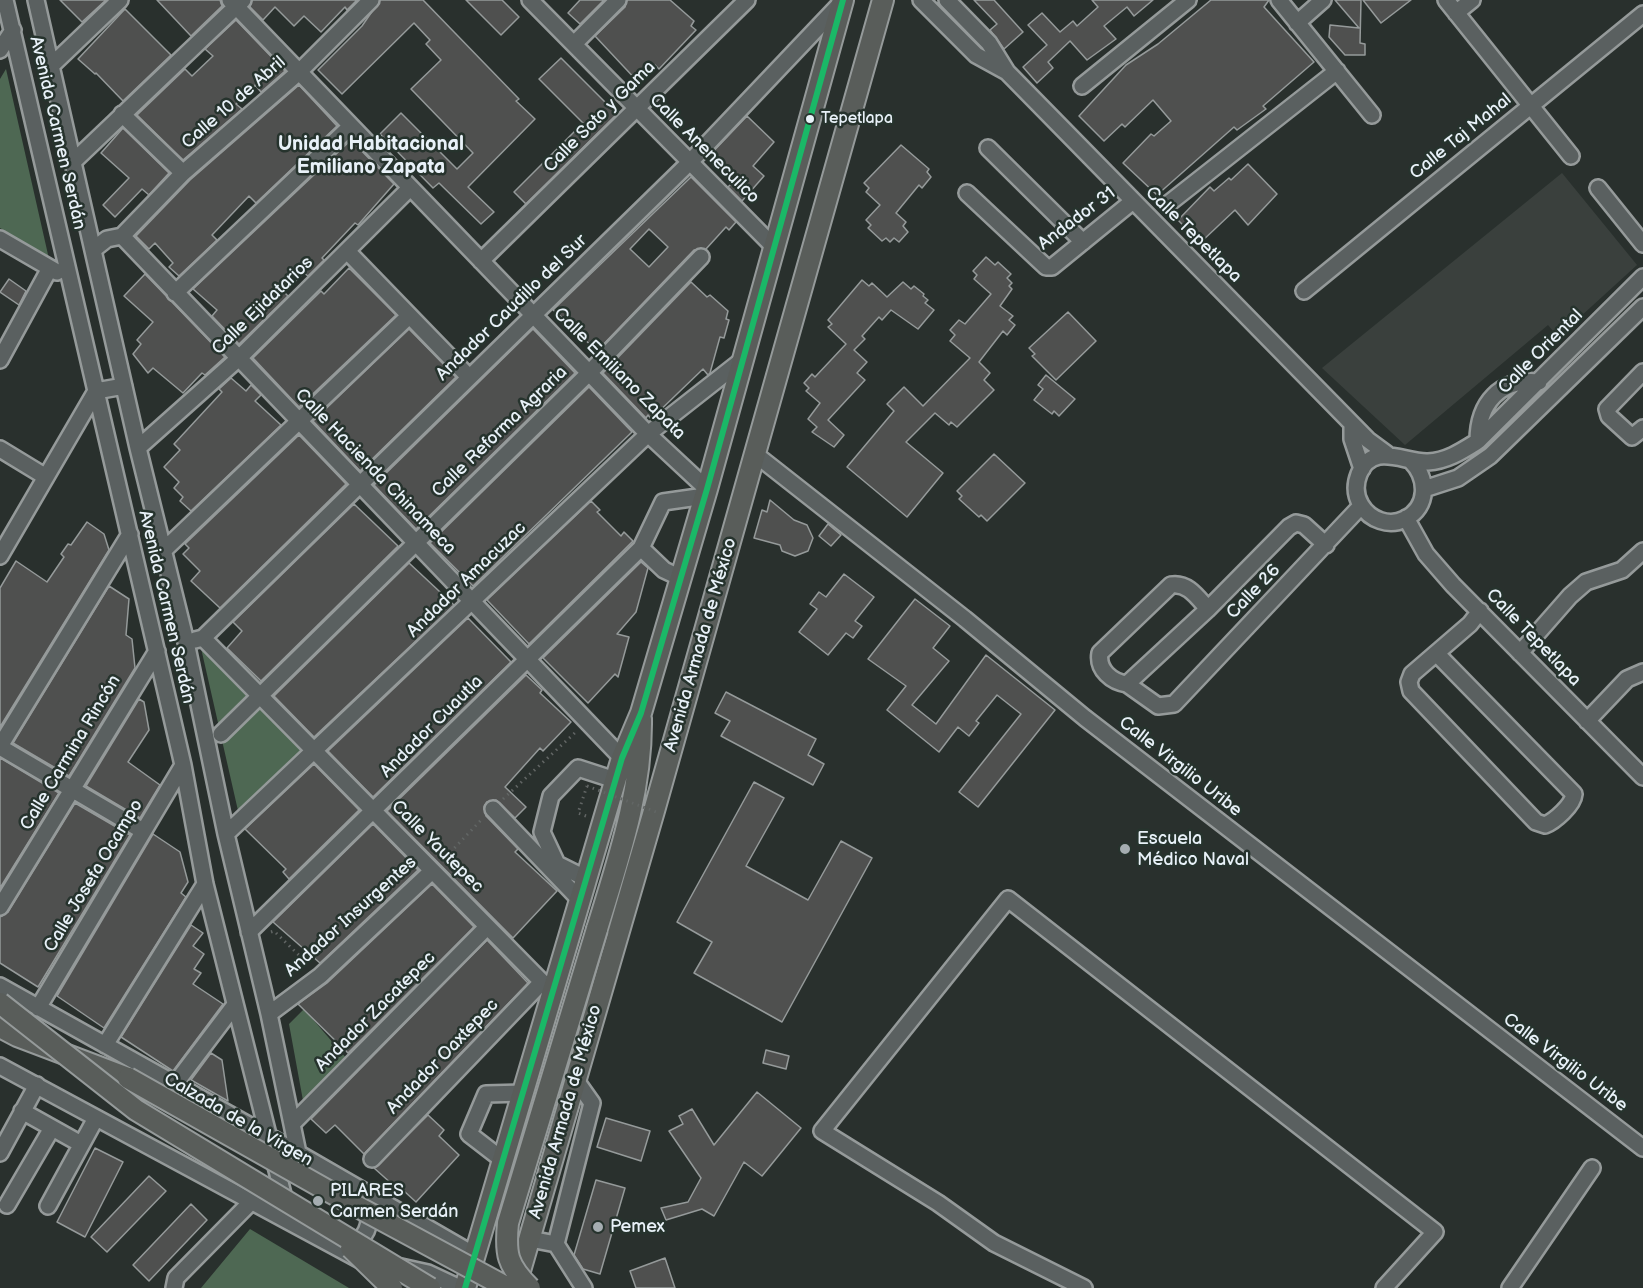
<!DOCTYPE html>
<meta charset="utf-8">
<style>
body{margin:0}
canvas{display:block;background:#29302d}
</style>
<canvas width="1643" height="1288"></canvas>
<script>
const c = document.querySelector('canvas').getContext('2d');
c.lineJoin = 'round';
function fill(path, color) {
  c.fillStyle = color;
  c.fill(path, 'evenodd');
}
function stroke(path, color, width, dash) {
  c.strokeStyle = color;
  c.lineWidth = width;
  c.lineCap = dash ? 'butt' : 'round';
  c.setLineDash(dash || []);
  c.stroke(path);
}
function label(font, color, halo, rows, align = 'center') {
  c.font = font + ' "Balsamiq Sans",sans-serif';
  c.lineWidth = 5;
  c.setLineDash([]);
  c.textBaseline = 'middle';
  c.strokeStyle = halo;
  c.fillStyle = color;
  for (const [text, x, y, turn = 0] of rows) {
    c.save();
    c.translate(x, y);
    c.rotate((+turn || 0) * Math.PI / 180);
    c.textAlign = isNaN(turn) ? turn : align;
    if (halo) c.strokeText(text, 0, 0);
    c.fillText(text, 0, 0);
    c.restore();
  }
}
const built = new Path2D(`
 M1562,173L1637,265L1558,337L1548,325L1405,445L1322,368Z`);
const green = new Path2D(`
 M6,69L49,259L0,228V79Z
 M201,648L309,751L239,815Z
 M304,1009L347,1059L304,1106L289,1024Z
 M250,1229L349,1288H201Z`);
const building = new Path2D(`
 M60,0H106L82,22Z
 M157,0H220L222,6L191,36Z
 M252,0H357L347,10L345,7L321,32L304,16L294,26L275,7L263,20L250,7Z
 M380,0H423L519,99L516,101L535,119L468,187L494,212L481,224L439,183L433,188L380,134L401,113L457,169L473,153L411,89L441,60L426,44L430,40L414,23L342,94L318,70L362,26Z
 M466,0H502L519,17L501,35Z
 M580,0H604L580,24L568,13Z
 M627,0H670L694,21L691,26L696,30L659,69L655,65L639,83L595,36L625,7Z
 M974,0H994L1023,32L1004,49L990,30L997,24Z
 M1092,0H1153L1134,16L1127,7L1104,26L1116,39L1087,60L1070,41L1048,62L1053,68L1037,83L1023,67L1047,45L1028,25L1042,13L1060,32L1073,21L1077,26L1098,7Z
 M1211,0H1269L1264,7L1314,62L1263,106L1266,109L1237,130L1234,127L1157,195L1123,163L1151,134L1154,136L1171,121L1153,100L1125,127L1122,124L1104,141L1079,116L1126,65L1158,44Z
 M1335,0H1361L1360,43L1365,44V55H1345L1329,37L1330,25L1359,28Z
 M1363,0H1411L1381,23Z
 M125,9L171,55L123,101L96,73L95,74L78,59Z
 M236,20L285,71L261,92L255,85L236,104L242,109L183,160L137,115L185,69L192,76L213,56L205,49Z
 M561,58L617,114L526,204L514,192L583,123L539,79Z
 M299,85L337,126L256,203L249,196L212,235L217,240L179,276L169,267L173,263L155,243L149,249L136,236L190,180Z
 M747,116L774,142L753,166L764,176L742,201L728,187L732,183L707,158Z
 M123,128L169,173L149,195L142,189L115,217L103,205L129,178L101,153Z
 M351,140L394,184L358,225L355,223L322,258L324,260L308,276L304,273L284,292L288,296L239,344L212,316L217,310L193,289Z
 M901,145L929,169L927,172L931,177L922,188L919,185L896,213L906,222L903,226L908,232L899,242L894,238L890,242L886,238L882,241L868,228L871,225L866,220L880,205L866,192L869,188L864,183Z
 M1248,164L1277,194L1248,225L1235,210L1200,243L1178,220L1210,187L1214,191L1229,178L1231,180Z
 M691,177L736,222L729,230L726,227L706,249L694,250L597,351L581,336L583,334L553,310ZM649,229L668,247L649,267L630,249Z
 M986,257L995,265L998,262L1011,274L1007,278L1012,283L1009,286L1012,289L1000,306L1013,316L1009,320L1015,325L1007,335L1003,331L979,362L990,373L984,380L994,390L957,427L951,422L949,425L935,413L906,442L943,473L907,517L847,467L894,411L887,404L904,387L923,406L970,358L950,341L955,335L950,330L959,320L965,324L991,294L974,279L977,275L973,271Z
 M349,268L396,315L299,407L253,358L321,291L324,294Z
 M145,274L225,357L205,375L202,373L183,393L153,368L148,373L133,354L141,344L137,340L153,322L124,296Z
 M9,279L26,291L19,305L0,292Z
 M862,280L869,286L872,283L887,297L903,282L911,289L914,286L924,294L923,296L928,300L925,303L934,310L918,329L891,310L882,320L879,317L862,336L865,339L854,350L867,362L857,373L865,380L828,420L844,435L834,447L812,432L817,427L808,419L820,403L806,391L809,388L804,383L812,374L815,377L846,344L828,327L832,324L828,320Z
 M691,282L707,297L710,295L728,311L726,319L729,320L724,338L720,337L710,373L708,375L703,369L651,419L648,415L646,418L603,373Z
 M1068,312L1096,341L1056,380L1032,356L1035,354L1029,348Z
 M409,329L456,377L360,471L313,421Z
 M533,329L575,373L416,529L374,485Z
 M1046,375L1075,399L1059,416L1054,411L1052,414L1034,400L1043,389L1038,385Z
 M231,378L246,391L251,385L261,395L255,401L281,425L191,511L180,501L183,497L174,488L179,482L164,467L180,450L174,444L222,392L219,389Z
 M589,387L632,432L473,586L430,543Z
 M299,435L346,484L220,608L191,581L200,571L183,554L189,548L185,544Z
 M994,454L1025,483L987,521L981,515L979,517L959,499L962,496L957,491Z
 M770,500L794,520L807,525L813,538L808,551L795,556L782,551L780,545L754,538L762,510L767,512Z
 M591,501L600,510L597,512L621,536L624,532L633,541L529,644L487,600Z
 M354,504L398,546L261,681L227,648L242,631L233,622Z
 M87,522L104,534L109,550L0,727V588L16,561L47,582L64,557L61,554L68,544L71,545Z
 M828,524L841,535L831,546L819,536Z
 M641,562L648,568L636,612L617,634L629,637L618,677L615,674L588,703L543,658Z
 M409,563L454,605L314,737L274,696Z
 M844,574L874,597L855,621L862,626L853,638L846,633L828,655L799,632L817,609L810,604L819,592L826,597Z
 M109,586L129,599L126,635L132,639L135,668L69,776L13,743Z
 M915,599L950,626L933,648L949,661L912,705L936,724L986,655L1055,710L978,807L959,792L1021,714L997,695L976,721L979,723L969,736L958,727L939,752L887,710L906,686L868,659Z
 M468,618L511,662L373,797L328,751Z
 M526,675L542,690L540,693L571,722L543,751L540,748L505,787L526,807L515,818L496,800L487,802L484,807L486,816L518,849L515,852L557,891L513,938L387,811Z
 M726,692L816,739L808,755L824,764L813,785L721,736L730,721L715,713Z
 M139,699L144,702L149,730L128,762L160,785L140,818L86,786Z
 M0,758L59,793L0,888Z
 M314,764L359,810L289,879L283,872L286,869L245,829Z
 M754,782L784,798L746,866L808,900L841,841L872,858L782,1022L694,973L712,942L677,922Z
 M75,803L130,835L38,987L0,963V917L8,912Z
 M373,824L418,870L320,963L273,922Z
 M153,834L180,852L188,882L181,893L186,897L104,1028L57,996Z
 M432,884L474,927L348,1053L298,1004L327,983Z
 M191,925L203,933L193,946L204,954L194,969L201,973L193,984L223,1004L173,1071L121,1037Z
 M487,940L528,983L364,1154L335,1125L326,1133L311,1119Z
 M766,1050L789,1056L786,1069L763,1063Z
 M211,1053L222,1060L228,1101L191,1080Z
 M757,1092L801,1128L762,1176L744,1162L714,1216L702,1209L666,1220L661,1208L688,1202L701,1178L669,1131L683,1124L679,1116L692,1109L714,1145Z
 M428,1115L444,1130L439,1136L459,1155L416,1202L404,1191L402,1193L374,1168Z
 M606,1118L650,1131L641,1161L597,1147Z
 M95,1148L123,1162L85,1237L57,1222Z
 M149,1176L166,1191L107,1252L91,1237Z
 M596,1180L625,1188L600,1274L583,1269L574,1255Z
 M191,1204L207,1220L149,1281L133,1265Z
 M665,1258L675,1288H636L630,1271Z`);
const path = new Path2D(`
 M503,799L578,730
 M586,816L578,813L587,786
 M442,861L483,818
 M271,932L274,931L310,966`);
const minor = new Path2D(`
 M5,0L183,765L205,884L290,1222
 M36,0L138,448L186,642L226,834L269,1014L298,1153
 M230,0L648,434L707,489
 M530,0L775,248
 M921,0L976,55L1007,72
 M947,0L989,43L1007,72L1368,440L1387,454
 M1279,0L1372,115
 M1446,0L1571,156
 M1456,13L1472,0
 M1297,23L1323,0
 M574,44L618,0
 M0,50L13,30
 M51,66L120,0
 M1082,86L1188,0
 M122,114L183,173
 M988,148L1083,242
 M74,161L243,0
 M1598,188L1643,244
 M967,193L1046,267H1052L1133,201
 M1168,204L1337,71
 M122,236L183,173L299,72L371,0
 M0,239L57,272
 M93,250L107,239L122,236L622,758
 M347,251L469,377
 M481,261L747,0
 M1304,291L1643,14
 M175,293L351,126
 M0,360L50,268
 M1643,372L1607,409L1609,416L1632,437L1643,428
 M1352,425V439L1362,469
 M1478,441C1478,403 1500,378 1539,382
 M138,448L239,358L410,188
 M0,449L46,477
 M755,454L965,619L1085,718L1643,1148
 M1411,461C1428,478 1429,507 1405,519C1389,527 1370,520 1361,505C1355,495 1355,484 1359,474C1373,441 1404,463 1428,462C1447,461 1462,451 1478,441L1643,277
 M1424,489L1458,478L1490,456L1643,307
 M1406,518L1426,554L1453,585L1643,777
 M641,548L664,570L681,578
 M163,551L409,316
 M0,556L96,391L124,386
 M1208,609C1198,598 1188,582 1171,585L1100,653C1097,670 1112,682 1127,684L1208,609L1289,527L1296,523L1304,525L1326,545
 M203,638L690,162L841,3
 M195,640L203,638L554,994
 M1520,653L1570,596L1586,582L1622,570L1643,551
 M1437,654L1574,794C1573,805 1555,821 1545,825L1536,822L1411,691L1409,682L1412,674L1470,624L1480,611
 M1127,684L1158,706L1174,704L1361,506
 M1587,721L1627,679L1643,672
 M221,734L589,373L701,257
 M0,746L130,534
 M0,747L143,831
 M493,809L581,901
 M226,834L648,434L741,361
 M587,879L557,864L542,832L551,796L578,768L615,780
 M0,907L157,651
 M249,932L641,548L663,502L705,496
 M0,986L270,1137L476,1256
 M38,1008L183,765
 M269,1014L320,976L432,871
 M105,1045L205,884
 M0,1066L360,1260
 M175,1084L234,1006
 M22,1111L81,1144
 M292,1124L487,927
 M0,1153L37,1085
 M372,1159L542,982
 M504,1161L469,1134L486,1094L524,1093
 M7,1205L52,1128
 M48,1206L96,1118
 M530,1239L556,1244L592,1103L575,1079
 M556,1244L584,1288
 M348,1247C365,1241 374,1223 366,1207
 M401,1267L428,1273L460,1288
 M174,1288L176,1278L251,1202
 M1084,1288L994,1243L938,1203L822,1131L1008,899L1435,1232L1384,1288
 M1510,1288L1592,1168`);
const major = new Path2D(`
 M597,929C618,860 642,792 641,719
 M0,1027L17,1036L128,1078
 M465,1288L622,758L641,713L707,489L843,0
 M515,1288L654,811L883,0`);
const pathBridge = new Path2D(`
 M587,786L659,813`);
const majorBridge = new Path2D(`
 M0,1003L136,1110L430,1288
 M128,1078L330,1192L508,1288
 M351,1248L392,1288
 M530,1288C507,1265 505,1254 508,1223L597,929`);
const bus1 = new Path2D(`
 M465,1288L622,758L641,713L707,489L843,0`);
const markers = [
 [810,119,5,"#e8f1f8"],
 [1125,849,6,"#a5adb1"],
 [318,1201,6,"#a5adb1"],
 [598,1227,6,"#a5adb1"]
];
const busNames = [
 ["Tepetlapa",821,119]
];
const streetNames = [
 ["Calle 10 de Abril",234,103,-41],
 ["Calle Soto y Gama",600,117,-45],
 ["Avenida Carmen Serdán",57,133,77],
 ["Calle Taj Mahal",1461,137,-39],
 ["Calle Anenecuilco",704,149,45],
 ["Andador 31",1077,219,-37],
 ["Calle Tepetlapa",1193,235,45],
 ["Calle Ejidatarios",263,306,-44],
 ["Andador Caudillo del Sur",512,308,-44],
 ["Calle Oriental",1541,352,-45],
 ["Calle Emiliano Zapata",619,374,45],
 ["Calle Reforma Agraria",500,432,-44],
 ["Calle Hacienda Chinameca",375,472,46],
 ["Andador Amacuzac",467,580,-44],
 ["Calle 26",1254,592,-46],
 ["Avenida Carmen Serdán",166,607,77],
 ["Calle Tepetlapa",1533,638,46],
 ["Avenida Armada de México",701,645,-74],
 ["Andador Cuautla",432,727,-45],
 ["Calle Carmina Rincón",71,753,-59],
 ["Calle Virgilio Uribe",1180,767,38],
 ["Calle Yautepec",437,847,45],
 ["Calle Josefa Ocampo",94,876,-59],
 ["Andador Insurgentes",351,917,-42],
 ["Andador Zacatepec",376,1012,-45],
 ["Andador Oaxtepec",443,1057,-46],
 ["Calle Virgilio Uribe",1565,1063,37],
 ["Avenida Armada de México",566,1112,-74],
 ["Calzada de la Virgen",238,1120,30]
];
const poiNames = [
 ["Escuela",1137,839],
 ["Médico Naval",1137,860],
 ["PILARES",330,1191],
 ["Carmen Serdán",330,1212],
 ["Pemex",610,1227]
];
const neighbourhoodNames = [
 ["Unidad Habitacional",371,145],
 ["Emiliano Zapata",371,168]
];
fill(built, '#3a403d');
fill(green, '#4e6853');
fill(building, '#4f504f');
stroke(building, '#959a9a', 1.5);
stroke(minor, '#959a9a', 20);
stroke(major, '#959a9a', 24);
stroke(path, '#626665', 3, [1.5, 4.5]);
stroke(minor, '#5a6060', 15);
stroke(major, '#595d5a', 20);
stroke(majorBridge, '#959a9a', 24, []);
stroke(pathBridge, '#626665', 3, [1.5, 4.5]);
stroke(majorBridge, '#595d5a', 20);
stroke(bus1, '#1ab867', 6);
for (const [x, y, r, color] of markers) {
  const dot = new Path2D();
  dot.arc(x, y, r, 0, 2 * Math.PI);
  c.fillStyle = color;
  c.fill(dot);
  stroke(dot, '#26332d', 2);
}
label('16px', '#e8f1f8', '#26332d', busNames, 'left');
label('18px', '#e8f1f8', '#26332d', streetNames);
label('18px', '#e8f1f8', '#26332d', poiNames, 'left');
label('bold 20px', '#e8f1f8', '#26332d', neighbourhoodNames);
</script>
